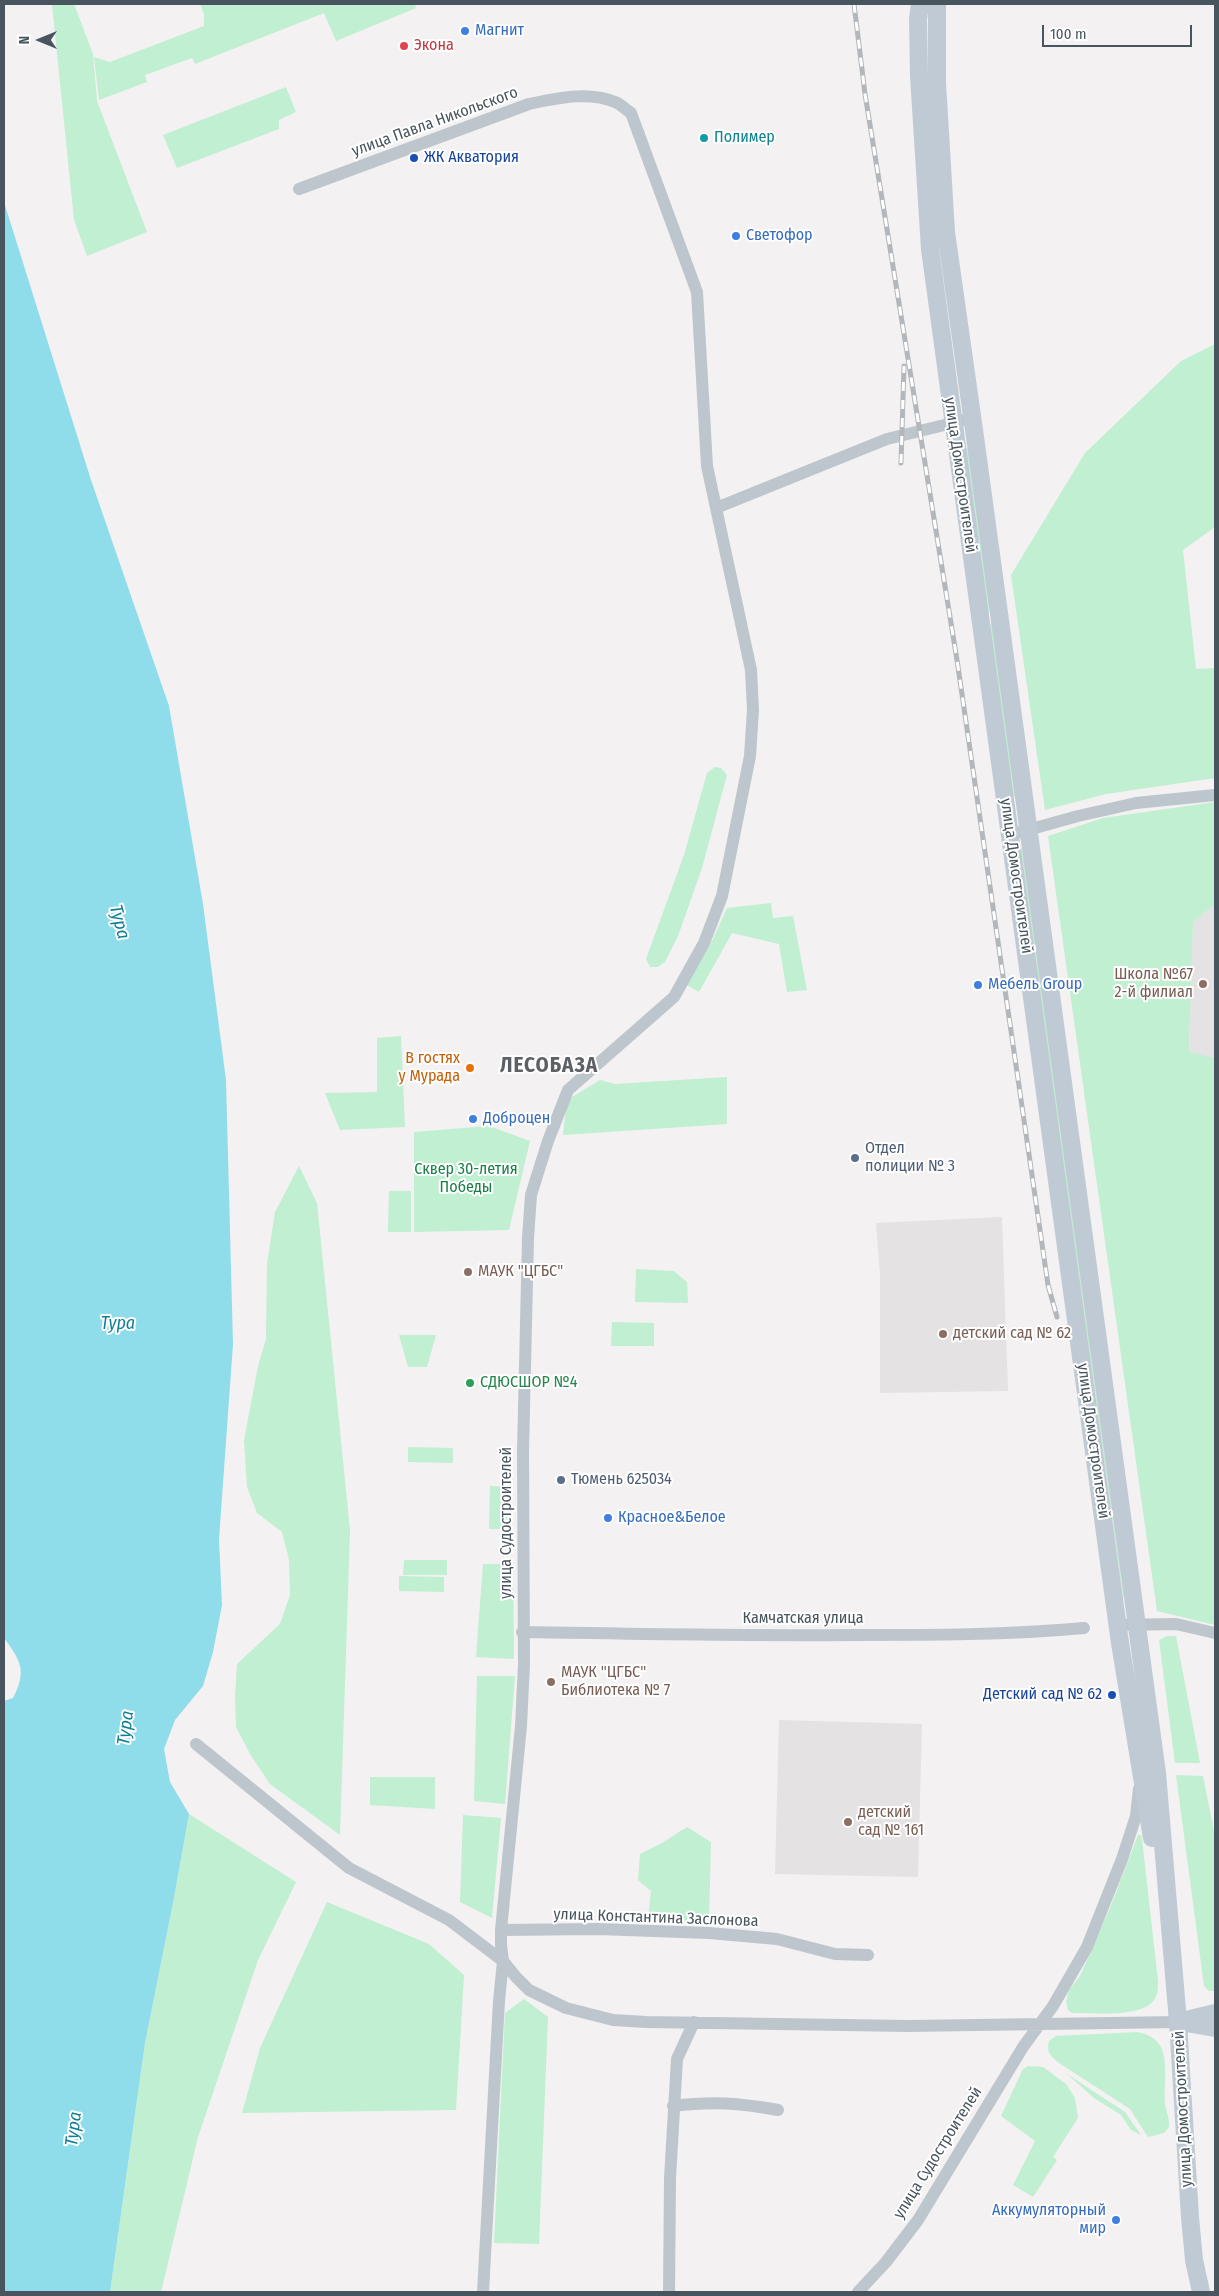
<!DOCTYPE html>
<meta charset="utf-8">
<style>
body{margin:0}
#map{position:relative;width:1219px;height:2296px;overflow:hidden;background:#f3f1f1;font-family:"Fira Sans Condensed",sans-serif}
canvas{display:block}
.frame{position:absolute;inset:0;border:5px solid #49555e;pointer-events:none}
.north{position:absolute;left:15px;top:15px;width:50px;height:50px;-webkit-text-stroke:4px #fff;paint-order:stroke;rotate:270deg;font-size:14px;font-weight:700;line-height:20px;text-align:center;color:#49555e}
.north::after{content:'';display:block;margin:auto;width:18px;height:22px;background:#49555e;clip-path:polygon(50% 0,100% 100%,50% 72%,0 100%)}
.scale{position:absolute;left:1042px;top:25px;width:150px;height:22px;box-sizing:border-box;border:2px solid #49555e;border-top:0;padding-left:6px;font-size:15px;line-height:18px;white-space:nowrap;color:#49555e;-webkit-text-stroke:4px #fff;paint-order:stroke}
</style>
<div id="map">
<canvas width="1219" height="2296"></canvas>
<div class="frame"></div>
<div class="north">N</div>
<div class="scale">100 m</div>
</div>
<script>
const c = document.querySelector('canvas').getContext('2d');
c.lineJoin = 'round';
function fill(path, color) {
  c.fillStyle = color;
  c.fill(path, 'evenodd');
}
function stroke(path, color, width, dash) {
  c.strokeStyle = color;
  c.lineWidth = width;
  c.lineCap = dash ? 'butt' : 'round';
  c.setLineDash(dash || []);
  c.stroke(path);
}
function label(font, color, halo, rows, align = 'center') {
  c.font = font + ' "Fira Sans Condensed",sans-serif';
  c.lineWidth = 4;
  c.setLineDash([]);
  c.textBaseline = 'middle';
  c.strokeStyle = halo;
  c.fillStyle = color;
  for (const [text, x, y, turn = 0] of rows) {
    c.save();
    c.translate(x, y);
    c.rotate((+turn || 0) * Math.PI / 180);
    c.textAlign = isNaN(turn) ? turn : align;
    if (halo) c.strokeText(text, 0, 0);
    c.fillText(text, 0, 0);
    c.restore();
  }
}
const education = new Path2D(`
 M1215,904V1058L1189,1053L1193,922Z
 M1002,1217L1008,1391L880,1393V1276L876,1223Z
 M779,1720L922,1724L918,1877L775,1874Z`);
const green = new Path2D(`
 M52,4H74L93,54L97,101L147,232L87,256L74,220Z
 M200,4H415L416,8L336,41L324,13L195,64L192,58L145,75L147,82L99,100L94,57L110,62L204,26V14Z
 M286,87L296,112L279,120V129L177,168L163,135Z
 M1215,344V527L1183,550L1196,669L1215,668V778L1106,794L1045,810L1011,575L1085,453L1181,361Z
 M964,447L969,449L990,608L986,620Z
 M992,620L1016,796L1013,797L988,633Z
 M715,767L721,768L727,775L702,868L678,936L665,962L658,967H650L646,959L684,855L707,773Z
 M1215,802V904L1193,922L1189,1052L1215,1058V1625L1157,1611L1048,836L1103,818Z
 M1023,847L1124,1598H1123L1020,848Z
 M771,903L773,918L793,916L807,990L787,992L779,944L732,933L699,992L687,985L713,939L727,908Z
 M401,1036L405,1127L340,1130L325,1093L377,1092V1038Z
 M727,1077V1124L563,1135L567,1100L600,1080L615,1084Z
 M489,1126L530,1141L509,1230L414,1232V1132Z
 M299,1166L317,1203L350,1530L340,1835L270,1784L250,1754L236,1727L235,1697L237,1664L280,1624L290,1595L289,1560L282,1532L257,1513L247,1487L244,1440L258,1366L266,1339L267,1264L275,1212Z
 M389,1191H411V1232H388Z
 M636,1269L674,1271L687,1282L688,1303L635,1302Z
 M612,1322L654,1323V1346H611Z
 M399,1335H436L427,1367H408Z
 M408,1447L453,1448V1463L408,1462Z
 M490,1486L512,1487L511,1529H489Z
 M404,1560H447V1575H403Z
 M483,1564H513L514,1659L476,1657Z
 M399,1576L444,1577V1592L399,1591Z
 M1167,1636H1176L1200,1763H1175L1159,1640Z
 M477,1676H515L505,1804L474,1801Z
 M1176,1775L1203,1776L1215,1836V1991H1209L1204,1986Z
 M370,1777H435V1809L370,1805Z
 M189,1814L296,1882L258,1960L198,2137L161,2292H110L145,2043L173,1903Z
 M463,1815L501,1818L492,1918L460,1902Z
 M687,1827L711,1842L709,1920L677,1921L648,1919L651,1891L638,1880L640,1854L662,1843Z
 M1138,1835H1141L1142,1839L1158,1981C1158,1987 1158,1995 1154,2000C1142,2018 1093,2013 1072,2013L1068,2010L1066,2002L1069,1990L1080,1976L1110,1908Z
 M327,1902L429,1944L464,1975L456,2110L242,2113L260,2048Z
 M524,1999L548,2017L539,2244L494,2243L505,2013Z
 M1137,2032C1175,2038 1163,2075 1165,2104C1166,2112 1170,2118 1169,2127L1164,2133L1148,2137L1130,2109L1059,2063C1051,2056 1046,2053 1049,2041L1056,2036Z
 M1028,2066L1043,2067L1066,2084L1075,2098L1078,2118L1053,2157L1057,2160L1033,2197L1013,2185L1035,2141L1001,2116L1023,2069Z
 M1067,2074L1125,2112L1141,2135L1131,2130L1121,2115L1094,2098Z`);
const water = new Path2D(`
 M4,202L91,480L169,706L203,904L226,1080L233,1344L219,1539L222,1605L213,1652L203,1686L175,1720L164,1749L170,1782L189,1814L173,1903L145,2043L110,2292H4V1701L13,1698C27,1671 21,1661 4,1638Z`);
const minor = new Path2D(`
 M299,189L529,104C556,98 589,91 615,102C621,104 626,110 631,113L697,292L707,466L751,670L753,710L750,756L722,896L704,943L674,997L568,1090L548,1141L531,1195L528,1238L523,1451L524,1664L521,1726L501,1930V1945L503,1961L499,2001L483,2292
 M716,508L887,439L973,418
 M1010,835L1078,816L1136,803L1215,795
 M1118,1625L1176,1624L1215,1633
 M522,1632C633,1634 742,1636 853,1635C930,1635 1007,1635 1084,1628
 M196,1744L349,1868L449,1920L503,1961L516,1977L529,1990L566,2008L613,2020L646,2022L909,2026L1178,2022
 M501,1930L598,1929L709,1933L777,1939L835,1954L868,1955
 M673,2106C713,2101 739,2103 778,2110
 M669,2292L670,2178L677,2059L694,2022
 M858,2292L886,2262L918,2220L1023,2047L1053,2006L1087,1947L1122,1859L1136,1816L1139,1789`);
const secondary = new Path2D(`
 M920,4L918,19L919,76L930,249L1120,1643L1152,1838
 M937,4V83L946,232L975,437L1157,1773L1178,2022L1190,2217L1194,2260L1201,2292
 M1178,2022L1215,2013
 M1186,2023L1215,2028`);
const rail = new Path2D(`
 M854,4L865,94L957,660L1048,1285L1057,1317
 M901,463L904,366`);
const markers = [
 [465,31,5,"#3f7fe0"],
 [404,46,5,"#e0444e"],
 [704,138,5,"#0f9aa8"],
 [414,158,5,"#1a4fb4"],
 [736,236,5,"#3f7fe0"],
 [1203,984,5,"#8d6e63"],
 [978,985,5,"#3f7fe0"],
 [470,1068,5,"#e8710a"],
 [473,1119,5,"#3f7fe0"],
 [855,1158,5,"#5c6f8a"],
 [468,1272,5,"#8d6e63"],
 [943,1334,5,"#8d6e63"],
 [470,1383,5,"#2e9e5b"],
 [561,1480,5,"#5c6f8a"],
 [608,1518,5,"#3f7fe0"],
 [551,1682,5,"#8d6e63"],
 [1112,1695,5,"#1a4fb4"],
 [848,1822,5,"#8d6e63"],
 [1116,2220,5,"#3f7fe0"]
];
const shopNames = [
 ["Магнит",475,31],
 ["Светофор",746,236],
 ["Мебель Group",988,985],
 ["Доброцен",483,1119],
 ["Красное&Белое",618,1518],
 ["Аккумуляторный",1106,2211,"right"],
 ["мир",1106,2229,"right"]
];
const healthNames = [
 ["Экона",414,46]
];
const streetNames = [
 ["улица Павла Никольского",435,122,-20],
 ["улица Домостроителей",960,475,82],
 ["улица Домостроителей",1016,876,82],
 ["улица Домостроителей",1093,1441,82],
 ["улица Судостроителей",507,1523,-90],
 ["Камчатская улица",803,1619],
 ["улица Константина Заслонова",656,1918,2],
 ["улица Домостроителей",1183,2109,-93],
 ["улица Судостроителей",938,2153,-58]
];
const cultureNames = [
 ["Полимер",714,138]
];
const transitNames = [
 ["ЖК Акватория",424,158],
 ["Детский сад № 62",1102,1695,"right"]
];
const educationNames = [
 ["Школа №67",1193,975,"right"],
 ["2-й филиал",1193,993,"right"],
 ["МАУК \"ЦГБС\"",478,1272],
 ["детский сад № 62",953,1334],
 ["МАУК \"ЦГБС\"",561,1673],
 ["Библиотека № 7",561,1691],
 ["детский",858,1813],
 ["сад № 161",858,1831]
];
const foodNames = [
 ["В гостях",460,1059],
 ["у Мурада",460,1077]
];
const serviceNames = [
 ["Отдел",865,1149],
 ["полиции № 3",865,1167],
 ["Тюмень 625034",571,1480]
];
const parkNames = [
 ["Сквер 30-летия",466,1170],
 ["Победы",466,1188]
];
const leisureNames = [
 ["СДЮСШОР №4",480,1383]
];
const waterNames = [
 ["Тура",119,922,75],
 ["Тура",118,1324],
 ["Тура",126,1728,-83],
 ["Тура",74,2129,-83]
];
const districtNames = [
 ["ЛЕСОБАЗА",549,1066]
];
fill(education, '#e4e2e3');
fill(green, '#c1efd1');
fill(water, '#8fdceb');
stroke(minor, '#bdc6cd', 12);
stroke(secondary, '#bfcad4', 18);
stroke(rail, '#b3b6bb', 5);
stroke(rail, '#fff', 3, [9]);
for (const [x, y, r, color] of markers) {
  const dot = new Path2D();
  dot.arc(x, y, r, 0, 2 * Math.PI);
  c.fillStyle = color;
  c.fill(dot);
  stroke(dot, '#fff', 2);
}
label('16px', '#366cbe', '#fff', shopNames, 'left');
label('16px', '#be3a42', '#fff', healthNames, 'left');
label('16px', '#49555e', '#fff', streetNames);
label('16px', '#0d838f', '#fff', cultureNames, 'left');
label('16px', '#164399', '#fff', transitNames, 'left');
label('16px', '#785e54', '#fff', educationNames, 'left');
label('16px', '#c56008', '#fff', foodNames, 'right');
label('16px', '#4e5e75', '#fff', serviceNames, 'left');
label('16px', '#198048', '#fff', parkNames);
label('16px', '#27864d', '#fff', leisureNames, 'left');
label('italic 18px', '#0e7e95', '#fff', waterNames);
c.letterSpacing = '1px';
label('bold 21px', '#5d6166', '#fff', districtNames);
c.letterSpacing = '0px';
</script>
